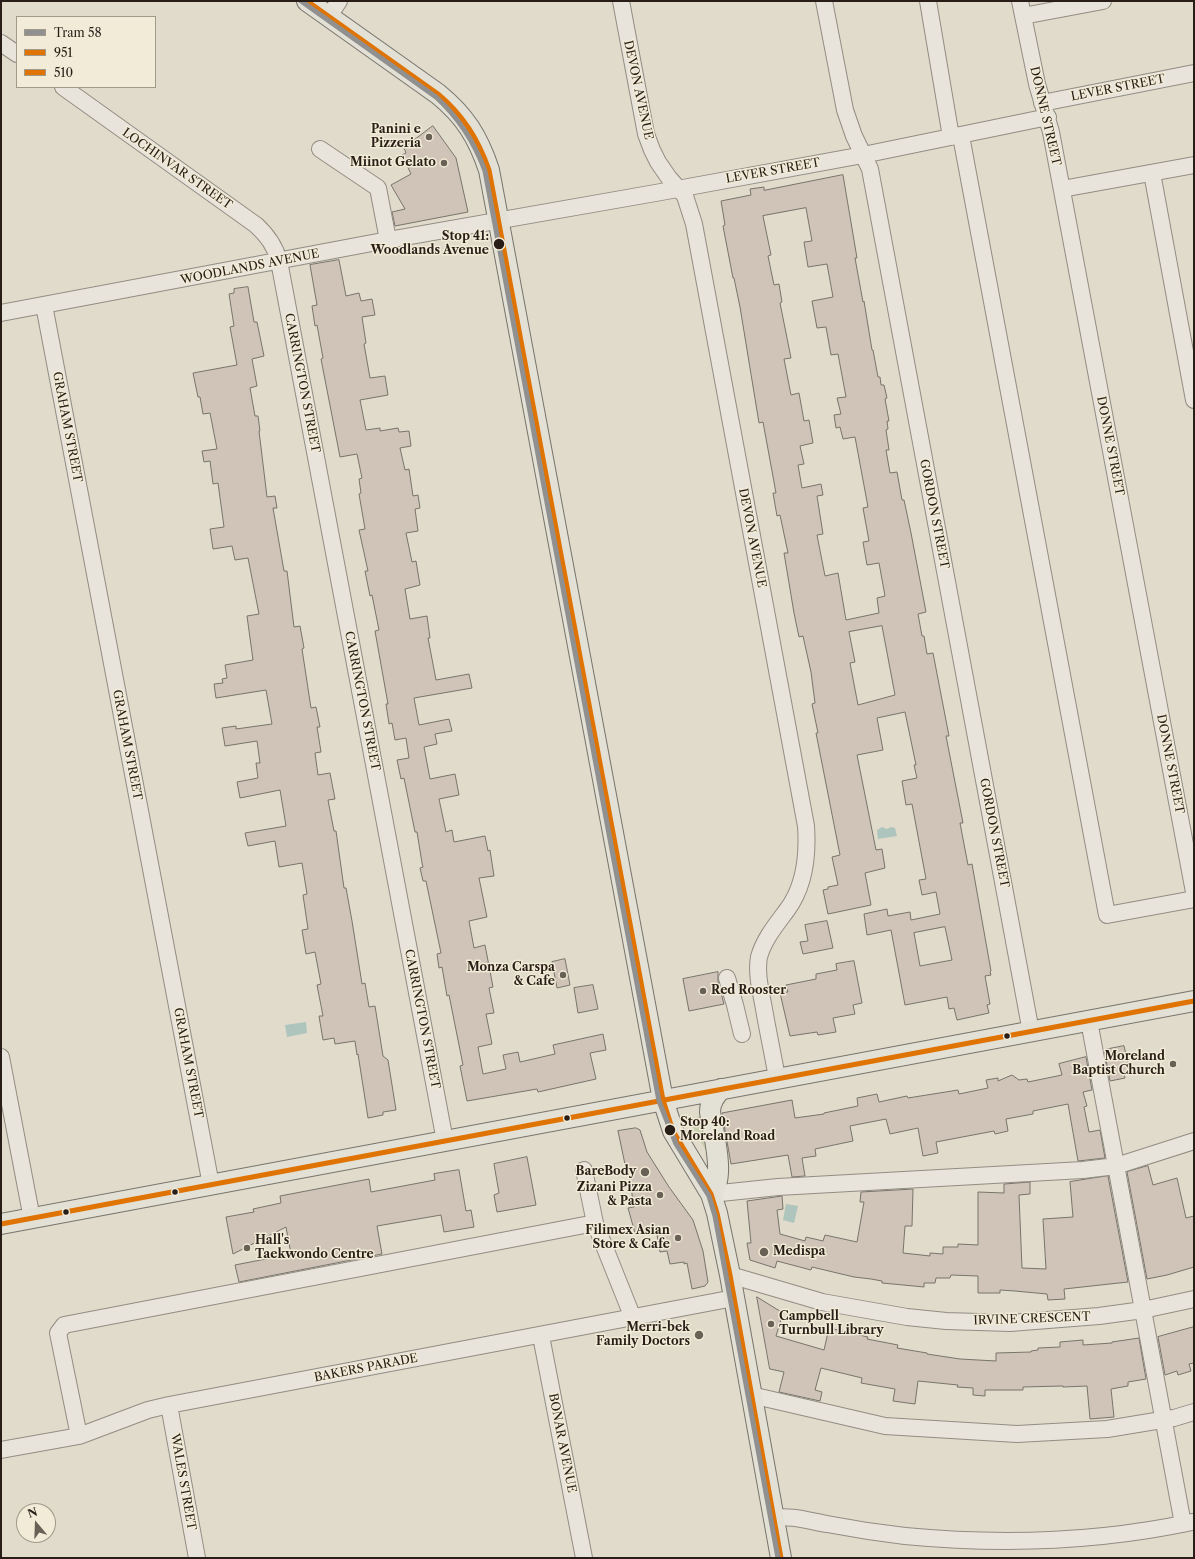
<!DOCTYPE html>
<style>
body{margin:0}
#map{position:relative;width:1195px;height:1559px;overflow:hidden;background:#e0dbca;font-family:"Libre Caslon Text",serif}
canvas{display:block}
.frame{position:absolute;inset:0;border:2px solid #291e17;pointer-events:none}
.legend{position:absolute;left:16px;top:16px;width:140px;height:72px;box-sizing:border-box;background:#f1ebd7;border:1px solid #a1998a;margin:0;padding:5px 7px;list-style:none;font-size:12px;color:#291e17}
.legend li{display:flex;align-items:center;gap:8px;height:20px}
.legend b{width:20px;border:1px solid #a1998a}
.north{position:absolute;left:16px;top:1503px;width:40px;height:40px;box-sizing:border-box;background:#f1ebd7;border:1px solid #a1998a;border-radius:50%;rotate:341deg;font-size:11px;font-weight:700;line-height:16px;text-align:center;color:#291e17}
.north::after{content:'';display:block;margin:auto;width:14px;height:18px;background:#696056;clip-path:polygon(50% 0,100% 100%,50% 72%,0 100%)}
</style>
<div id="map">
<canvas width="1195" height="1559"></canvas>
<div class="frame"></div>
<ul class="legend">
<li><b style="height:5px;background:#919090"></b>Tram 58</li>
<li><b style="height:5px;background:#df7303"></b>951</li>
<li><b style="height:5px;background:#df7303"></b>510</li>
</ul>
<div class="north">N</div>
</div>
<script>
const c = document.querySelector('canvas').getContext('2d');
c.lineJoin = 'round';
function fill(path, color) {
  c.fillStyle = color;
  c.fill(path, 'evenodd');
}
function stroke(path, color, width, dash) {
  c.strokeStyle = color;
  c.lineWidth = width;
  c.lineCap = dash ? 'butt' : 'round';
  c.setLineDash(dash || []);
  c.stroke(path);
}
function label(font, color, halo, rows, align = 'center') {
  c.font = font + ' "Libre Caslon Text",serif';
  c.lineWidth = 3;
  c.setLineDash([]);
  c.textBaseline = 'middle';
  c.strokeStyle = halo;
  c.fillStyle = color;
  for (const [text, x, y, turn = 0] of rows) {
    c.save();
    c.translate(x, y);
    c.rotate((+turn || 0) * Math.PI / 180);
    c.textAlign = isNaN(turn) ? turn : align;
    if (halo) c.strokeText(text, 0, 0);
    c.fillText(text, 0, 0);
    c.restore();
  }
}
const green = new Path2D(`
 M706,1115L711,1160L690,1122L691,1118Z`);
const water = new Path2D(`
 M882,827L887,829L891,827L895,828L897,836L878,839L877,830Z
 M306,1022L307,1033L287,1037L285,1025Z
 M786,1204L798,1206L794,1223L783,1220Z`);
const building = new Path2D(`
 M433,126L456,158L468,212L395,226L392,212L405,209L391,185L411,174L402,155L406,153L404,148Z
 M843,175L857,258H855L863,302L864,301L872,350H873L878,377H880L881,385H884L887,398L885,399L889,421H887L888,429L886,430L889,450H886L890,473L897,472L902,500H904L911,533L926,612L918,614L922,636H924L927,654L933,653L949,736H946L963,823H960L968,865L972,864L991,971L990,972L991,975L985,976L990,1004L987,1005L989,1013L957,1020L954,1008L949,1009L947,997L905,1005L891,930L867,935L864,914L887,909L888,916L910,912L911,920L940,914L936,892L922,895L919,880L926,879L912,804L906,805L902,781L917,778L914,765H916L905,712L877,718L883,750L857,755L876,850L882,849L885,868L865,873L871,905L828,914L823,890L828,889V887L838,885L832,857L840,855L816,733H818L812,704L815,703L811,672L803,636L799,637L794,613L784,553H788L780,515L777,516L773,493H776L763,422L759,423L740,307L734,278H733L723,226L725,225L721,201L751,195L750,189L764,187V190ZM806,208L812,241L804,242L808,267L827,264L833,297L812,301L817,328L826,327L831,355L838,354L846,397L837,398L841,414L834,415L836,428L840,427L843,439L855,437L868,507L863,508L869,541L863,542L867,565L879,563L885,596L877,598L879,613L846,620L838,573L825,576L817,535L823,534L817,496L823,495L821,484L802,488L798,465L804,464L800,446L813,443L809,420L804,421L799,393L791,395L784,359L791,358L780,303L782,302L779,284L774,285L768,256L771,255L763,216ZM882,626L895,695L858,705L850,663L855,662L849,632ZM945,927L952,960L920,966L914,933Z
 M339,260L346,296L359,293L361,301L372,299L375,315L362,317L366,343L364,344L370,378L385,376L388,395L360,400L366,430L380,428V431L398,428L399,432L409,431L411,446L400,448L405,470L409,469L413,496L418,495L420,508L415,509L418,531L406,533L412,562L416,561L420,585L405,589L410,619L427,616L430,638H428L436,680L469,674L472,688L414,698L419,725L449,719L452,731L435,734L437,744L424,747L430,779L455,774L459,795L439,799L446,832L452,830L454,842L485,836L488,851L490,850L494,876L479,878L487,917L469,921L474,948L485,945L493,987L489,988L494,1013L486,1014L492,1044L478,1047L483,1074L506,1069L503,1055L518,1052L520,1062L555,1054L553,1045L603,1034L606,1050L590,1053L596,1079L538,1092L537,1089L467,1101L460,1066L463,1065L449,995L447,996L442,967L439,968L437,954L441,953L426,881H423L420,868L423,867L422,863L417,832H415L404,778L401,779L397,760L409,758L406,738L395,740L392,723L389,724L386,704H388L375,631L379,630L372,595L370,596L365,571H368L359,530L365,529L359,494L361,493L359,479L362,478L357,454L340,457L321,359L323,358L317,325L315,326L312,306L317,305L310,265Z
 M248,287L254,322H257L264,356L252,359L257,386L250,388L255,416H258L260,431H259L267,497L275,496L277,508H273L284,571H287L294,627L300,626L304,648L302,649L311,708L316,707L320,727H317L321,752L315,753L318,775L330,773L335,799L328,800L334,831H336L344,888H346L352,921L362,984L365,983L369,1007L375,1006L383,1056L388,1060L396,1110L383,1112V1115L368,1118L358,1054L357,1055L355,1041L335,1044L334,1038L323,1040L319,1016H323L317,985L321,984L315,952L306,954L302,930L308,929L303,895L307,894L302,863L279,867L275,841L248,846L245,833L286,826L280,790L240,798L237,782L258,778L256,763H260L257,741L225,746L222,728L236,726V729L272,724L266,690L216,698L214,684L223,683L222,679L227,678L225,665L253,660L247,616L259,614L248,558L235,560L232,546L213,549L210,529L224,527L218,483L213,484L210,461L204,462L202,451L217,449L210,413L203,414L200,397H198L193,373L237,365L230,327L234,326L229,294L234,293V289Z
 M827,921L833,948L803,954L800,942L808,941L805,925Z
 M565,959L570,985L557,988L552,962Z
 M854,961L862,1003L853,1005L855,1014L833,1018L836,1032L818,1035L817,1032L790,1036L780,993L788,992L786,985L816,979V974L837,970L836,964Z
 M718,972V981L724,1004L689,1011L683,979Z
 M593,985L598,1009L578,1013L574,988Z
 M1124,1046L1130,1071L1124,1073L1125,1078L1110,1081L1104,1050Z
 M1086,1057L1092,1090L1083,1092L1087,1106L1084,1107L1089,1132L1100,1130L1105,1158L1078,1161L1068,1104L1033,1111V1114L1006,1119L1008,1131L995,1134L994,1131L936,1142L938,1153L923,1156L918,1128L890,1134L886,1119L850,1126L853,1141L815,1149L816,1156L802,1158L805,1176L792,1177L788,1155L731,1164L722,1113L792,1100L795,1118L824,1114V1113L858,1106L857,1098L877,1094L879,1102L907,1096L908,1098L958,1090L959,1094L988,1088L986,1080L998,1078V1081L1012,1075L1019,1080L1027,1079L1028,1082L1062,1075L1059,1064Z
 M636,1128L640,1130L647,1152L669,1187L693,1220L703,1251L708,1282L705,1286L692,1289L687,1263L684,1264V1262L670,1264L667,1251L660,1252L656,1229L635,1233L628,1208L634,1207L628,1169H626L618,1131Z
 M527,1157L536,1205L497,1212L494,1195L499,1193L494,1164Z
 M1148,1166L1153,1185L1177,1178L1186,1218L1194,1216V1267L1167,1275L1147,1279L1127,1172Z
 M459,1170L466,1211L471,1210L474,1227L444,1232L441,1215L377,1226L382,1254L239,1282L235,1265L291,1254L286,1227L233,1254L226,1217L254,1212L253,1209L281,1203L280,1196L369,1179L371,1192L435,1180L434,1174Z
 M1108,1176L1128,1282L1064,1289L1065,1299L1048,1300L1047,1294L1015,1291L1000,1290V1293H978V1276L951,1275L950,1278H936L935,1283H924V1287L914,1286L882,1283V1281L871,1279L854,1277L812,1267L811,1270L777,1261L775,1268L750,1260L747,1243H751L747,1201L782,1196L783,1209L777,1210L780,1234L805,1241L806,1237L823,1241L825,1235L857,1242L864,1202H860L861,1192L913,1189L912,1226H905L903,1253L930,1256V1253L943,1254V1247H958V1244L978,1245V1192L1004,1193V1184L1030,1182V1194L1019,1195L1022,1268L1046,1269L1043,1219L1073,1217L1070,1182Z
 M757,1297L783,1313L776,1336L824,1350L829,1328L868,1337L867,1339L898,1345L897,1348L927,1353V1354L960,1359L996,1361V1353L1031,1352V1351L1038,1350V1348L1060,1347V1342L1083,1340V1345L1112,1343V1342L1139,1338L1146,1379L1128,1382V1386L1111,1389L1114,1417L1090,1419L1087,1386L1063,1387V1386L1023,1387V1390H985V1396L973,1395V1388L957,1387L958,1385L918,1381L915,1404L893,1401L895,1389L861,1383L862,1378L821,1368L815,1390L822,1392L820,1401L779,1392L784,1372L770,1369Z
 M1194,1327V1363L1189,1364L1191,1371L1178,1375L1177,1371L1165,1375L1158,1337Z`);
const minor = new Path2D(`
 M621,1L646,134L652,150L658,162L669,178L685,196L694,224L806,826C808,855 805,886 787,910C776,925 764,939 759,957C756,974 761,992 764,1009C768,1032 773,1055 777,1078
 M824,1L845,110L854,136L870,169L1031,1032
 M928,1L951,137
 M1020,1L1037,84L1051,132L1194,892
 M329,16L339,1
 M1023,16L1103,1
 M1,43L17,54
 M63,87L256,225C268,236 275,246 279,261L445,1141
 M1042,103L1194,73
 M961,136L1107,915L1194,899
 M320,149L378,188L388,240
 M1152,173L1194,400
 M1062,189L1194,165
 M44,305L211,1185
 M1,313L388,240L661,192L863,155L1048,117
 M727,978L735,1005L742,1034
 M1089,1021L1183,1524
 M1,1057L32,1219
 M584,1170L595,1223L633,1318
 M711,1194L778,1187L1083,1170L1116,1166L1194,1141
 M730,1275L822,1302L907,1317L946,1321L1010,1323L1099,1316L1143,1310L1194,1299
 M541,1336L584,1558
 M751,1395L885,1426L1017,1434L1107,1429L1174,1418L1194,1412
 M169,1405L197,1558
 M79,1436L58,1333L64,1325L595,1223
 M1,1450L79,1436L148,1410L169,1405L734,1298
 M773,1518C791,1515 809,1521 827,1524C853,1529 879,1533 905,1536C1000,1545 1099,1542 1192,1522`);
const major = new Path2D(`
 M307,1L438,94C465,116 478,137 489,170L663,1100L673,1131L711,1194L717,1213L730,1275L781,1558
 M711,1194C726,1178 713,1132 710,1112C710,1102 715,1096 721,1089
 M1,1224L1194,1001`);
const bus1 = new Path2D(`
 M307,1L438,94C463,115 478,139 489,170L663,1100L673,1131L711,1194L717,1213L730,1275L781,1558`);
const bus2 = new Path2D(`
 M1,1224L1194,1001`);
const tram1 = new Path2D(`
 M301,1L436,97C459,118 474,141 485,171L659,1101L676,1144L709,1196L715,1216L778,1558`);
const markers = [
 [429,137,4,"#696056"],
 [444,163,4,"#696056"],
 [499,244,6,"#291e17"],
 [563,975,4,"#696056"],
 [703,991,4,"#696056"],
 [1007,1036,3.5,"#291e17"],
 [1173,1064,4,"#696056"],
 [567,1118,3.5,"#291e17"],
 [670,1130,6,"#291e17"],
 [645,1172,5,"#696056"],
 [175,1192,3.5,"#291e17"],
 [660,1195,4,"#696056"],
 [66,1212,3.5,"#291e17"],
 [678,1238,4,"#696056"],
 [247,1248,4,"#696056"],
 [764,1252,5,"#696056"],
 [771,1324,4,"#696056"],
 [699,1335,5,"#696056"]
];
const streetNames = [
 ["LEVER STREET",1118,88,-11],
 ["DEVON AVENUE",638,90,78],
 ["DONNE STREET",1045,116,77],
 ["LOCHINVAR STREET",177,169,35],
 ["LEVER STREET",773,171,-10],
 ["WOODLANDS AVENUE",250,267,-11],
 ["CARRINGTON STREET",302,383,79],
 ["GRAHAM STREET",67,427,79],
 ["DONNE STREET",1110,446,79],
 ["GORDON STREET",934,514,79],
 ["DEVON AVENUE",752,538,79],
 ["CARRINGTON STREET",362,701,79],
 ["GRAHAM STREET",127,745,79],
 ["DONNE STREET",1170,764,79],
 ["GORDON STREET",994,833,79],
 ["CARRINGTON STREET",422,1019,79],
 ["GRAHAM STREET",188,1063,79],
 ["IRVINE CRESCENT",1032,1319,-2],
 ["BAKERS PARADE",366,1368,-11],
 ["BONAR AVENUE",562,1443,79],
 ["WALES STREET",183,1482,80]
];
const poiNames = [
 ["Panini e",421,130],
 ["Pizzeria",421,144],
 ["Miinot Gelato",436,163],
 ["Monza Carspa",555,968],
 ["& Cafe",555,982],
 ["Red Rooster",711,991,"left"],
 ["Moreland",1165,1057],
 ["Baptist Church",1165,1071],
 ["BareBody",636,1172],
 ["Zizani Pizza",652,1188],
 ["& Pasta",652,1202],
 ["Filimex Asian",670,1231],
 ["Store & Cafe",670,1245],
 ["Hall's",255,1241,"left"],
 ["Taekwondo Centre",255,1255,"left"],
 ["Medispa",773,1252,"left"],
 ["Campbell",779,1317,"left"],
 ["Turnbull Library",779,1331,"left"],
 ["Merri-bek",690,1328],
 ["Family Doctors",690,1342]
];
const stopNames = [
 ["Stop 41:",489,237],
 ["Woodlands Avenue",489,251],
 ["Stop 40:",680,1123,"left"],
 ["Moreland Road",680,1137,"left"]
];
fill(green, '#c6ceae');
fill(water, '#aec5be');
fill(building, '#d0c3b8');
stroke(building, '#78746b', 1);
stroke(minor, '#928d83', 18);
stroke(major, '#78746b', 22);
stroke(minor, '#e8e4dc', 16);
stroke(major, '#e3e0d6', 20);
stroke(bus1, '#df7303', 5);
stroke(bus2, '#df7303', 5);
stroke(tram1, '#919090', 5);
for (const [x, y, r, color] of markers) {
  const dot = new Path2D();
  dot.arc(x, y, r, 0, 2 * Math.PI);
  c.fillStyle = color;
  c.fill(dot);
  stroke(dot, '#f1ebd7', 1.5);
}
label('12px', '#291e17', '#f1ebd7', streetNames);
label('bold 12px', '#291e17', '#f1ebd7', poiNames, 'right');
label('bold 12px', '#291e17', '#f1ebd7', stopNames, 'right');
</script>
